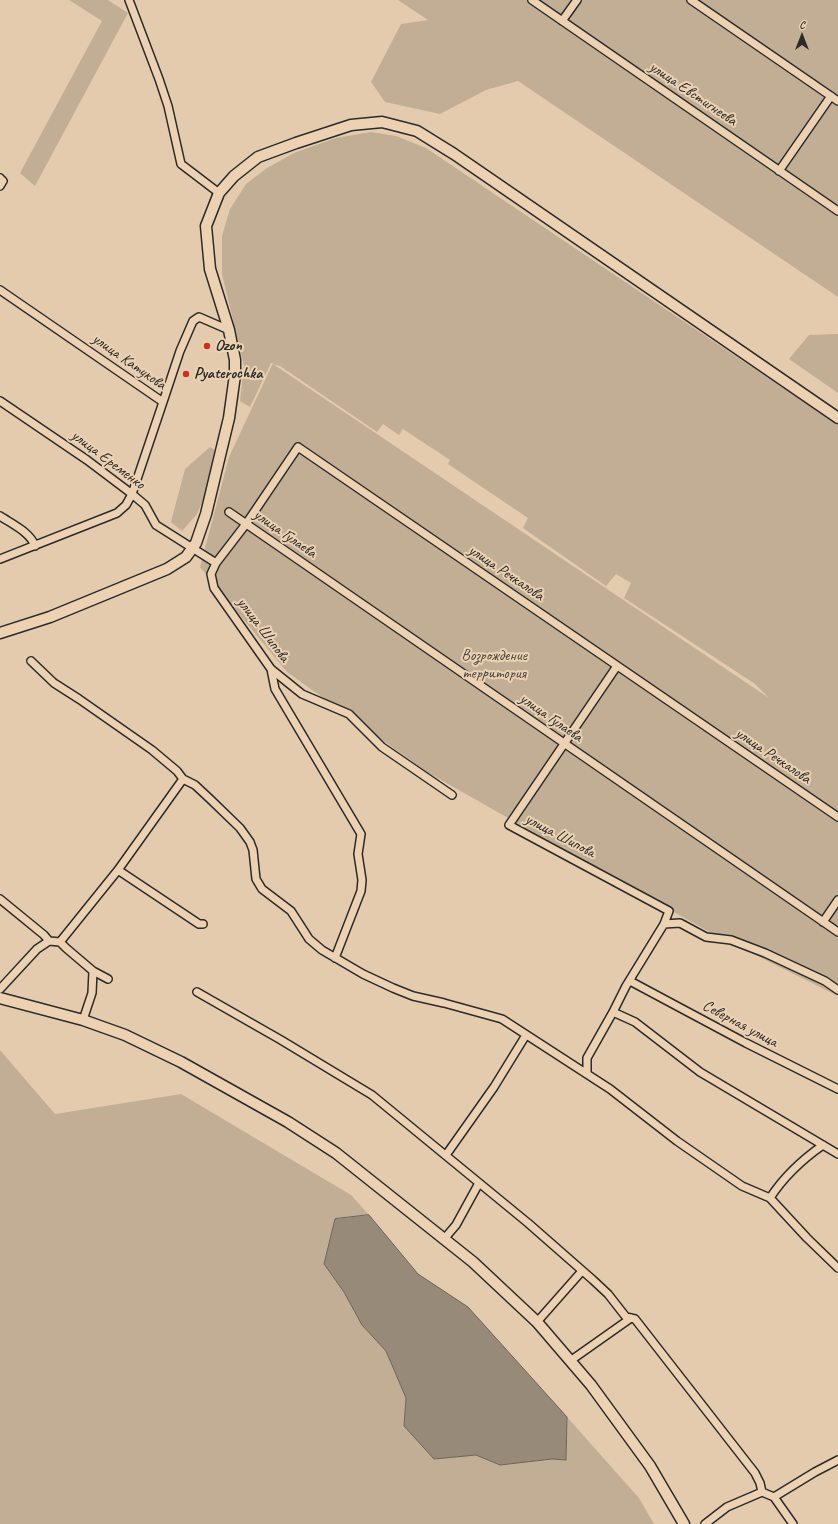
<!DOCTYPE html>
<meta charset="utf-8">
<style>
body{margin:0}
#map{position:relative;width:838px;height:1524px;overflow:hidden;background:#e4cbae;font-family:Caveat,sans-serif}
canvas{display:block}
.north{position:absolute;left:782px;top:16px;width:40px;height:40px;-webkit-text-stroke:3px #ecd2b3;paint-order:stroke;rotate:0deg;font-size:11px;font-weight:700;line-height:16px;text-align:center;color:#2b2b2b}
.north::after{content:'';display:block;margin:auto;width:14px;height:18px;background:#2b2b2b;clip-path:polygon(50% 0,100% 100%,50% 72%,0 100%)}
</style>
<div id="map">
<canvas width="838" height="1524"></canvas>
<div class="north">С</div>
</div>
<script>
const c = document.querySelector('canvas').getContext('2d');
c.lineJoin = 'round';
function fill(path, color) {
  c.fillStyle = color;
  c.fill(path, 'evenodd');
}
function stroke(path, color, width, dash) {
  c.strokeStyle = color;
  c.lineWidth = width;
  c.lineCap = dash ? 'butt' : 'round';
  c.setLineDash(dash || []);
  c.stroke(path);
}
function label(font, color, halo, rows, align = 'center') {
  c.font = font + ' Caveat,sans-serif';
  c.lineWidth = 4;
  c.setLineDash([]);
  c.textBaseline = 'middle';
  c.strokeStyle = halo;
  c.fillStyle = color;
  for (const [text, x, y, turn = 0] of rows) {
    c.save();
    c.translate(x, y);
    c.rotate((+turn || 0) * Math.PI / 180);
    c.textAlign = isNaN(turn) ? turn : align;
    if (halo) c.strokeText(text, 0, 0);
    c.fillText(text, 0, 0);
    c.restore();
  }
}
const green = new Path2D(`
 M69,0H108L128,13L35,186L20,173L102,21Z
 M398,0H838V297L518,81L486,90L440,114L385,102L371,82L401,24L428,20Z
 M371,132L396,136L426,148L838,425V996L711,933L427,772L287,672L200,567L229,457L273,363H271L250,407L240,401L244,366L222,274V236L230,209L246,184L267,168L294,153L336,138ZM273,364L280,366L377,432L383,424L399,435L403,429L450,460L448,464L528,518L523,528L606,586L616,574L631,583L624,598L755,684L769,698Z
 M838,334V393L789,359L809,335Z
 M210,447L215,450L205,495L197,514L182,531L171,522L185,469Z
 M0,1050L55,1114L181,1094L351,1195L369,1215L335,1219L324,1264L344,1292L362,1325L386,1351L406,1398L404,1426L434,1459L476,1455L500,1465L552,1459L566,1460L567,1417L639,1498L654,1524H0Z`);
const water = new Path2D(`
 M369,1215L418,1274L468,1307L567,1417L566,1460L552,1459L500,1465L476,1455L434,1459L404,1426L406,1398L386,1351L362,1325L344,1292L324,1264L335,1219Z`);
const street = new Path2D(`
 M129,0L159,79L168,106L181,164L219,193
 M532,0L838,211
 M691,0L838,101
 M562,21L577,0
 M779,171L831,96
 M0,178L3,181L0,186
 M0,290L163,402L132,494L126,505L117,513L0,559
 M0,401L87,460L132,494L145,505L156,525L216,563L246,524L298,447L838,817
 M163,402L180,351L193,321L199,317L229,330
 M229,512L838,932
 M0,516C12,524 30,532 35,546
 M216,563L211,574L214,588L271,669L302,694L349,714L382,747L452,795
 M31,661L54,683L79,699L152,750L177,771L183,779L195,785L210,799L240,828L250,842L253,850L256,879L262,889L291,911L309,939L322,950L363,974L393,988L413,996L444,1003L502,1019L610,1089L677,1141L742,1186L770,1198L807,1238L838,1268
 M271,669L275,689L361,834L358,854L362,880L361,891L335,958
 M118,870L199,924H203
 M0,899L44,935L49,941L60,942L66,948L93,971L108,979
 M823,922L838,900
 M664,924L680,923L706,937L731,940L765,953L825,981L838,990
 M60,942L118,870L183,779
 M630,981L746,1043L838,1089
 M0,989L37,949L49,941
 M197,992L281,1040L372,1095L528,1223L593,1280L608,1294L626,1317L635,1319L755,1473L760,1483L762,1492
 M613,1012L635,1022L700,1072L838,1154
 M83,1020L92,993L93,971
 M587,1074V1058L613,1012L626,986L664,924L669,911L509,825L617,666
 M446,1155L494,1087L526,1035
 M770,1198C783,1178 803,1159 823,1145
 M444,1239L456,1225L479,1183
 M537,1322L582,1271
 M570,1361L631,1318
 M774,1497L793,1524
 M705,1524L727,1507L762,1492L774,1497L815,1472L838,1460`);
const secondary = new Path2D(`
 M0,633L50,617L167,569L186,557L196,543L206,514L222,447L229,418L235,375V360L229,330L210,269L206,226L219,193L234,176L258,157L296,143L351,125L382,122L417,131L454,154L838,418
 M0,998L83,1020L125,1035L181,1062L288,1122L336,1153L473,1262L537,1322L591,1385L650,1466L684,1524`);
const markers = [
 [207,346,4,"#c8321e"],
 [186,374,4,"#c8321e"]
];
const streetNames = [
 ["улица Евстигнеева",693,94,34],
 ["улица Катукова",129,362,35],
 ["улица Еременко",108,460,37],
 ["улица Гулаева",285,534,35],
 ["улица Речкалова",506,573,34],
 ["улица Шипова",263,630,53],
 ["улица Гулаева",551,718,35],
 ["улица Речкалова",773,756,34],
 ["улица Шипова",560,836,28],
 ["Северная улица",740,1024,28]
];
const poiNames = [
 ["Ozon",215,346],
 ["Pyaterochka",194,374]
];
const parkNames = [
 ["Возрождение",494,656],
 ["территория",494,674]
];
fill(green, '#c2ae95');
fill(water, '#988a78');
stroke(water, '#6c6459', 1);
stroke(street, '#2b2b2b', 10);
stroke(secondary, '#2b2b2b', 13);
stroke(street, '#ecd2b3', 7);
stroke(secondary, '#ecd2b3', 10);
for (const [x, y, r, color] of markers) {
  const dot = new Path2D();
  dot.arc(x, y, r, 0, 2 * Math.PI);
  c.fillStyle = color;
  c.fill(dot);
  stroke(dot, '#ecd2b3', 1.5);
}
label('16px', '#2b2b2b', '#ecd2b3', streetNames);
label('bold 16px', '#2b2b2b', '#ecd2b3', poiNames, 'left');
label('16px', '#494540', '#ecd2b3', parkNames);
</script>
